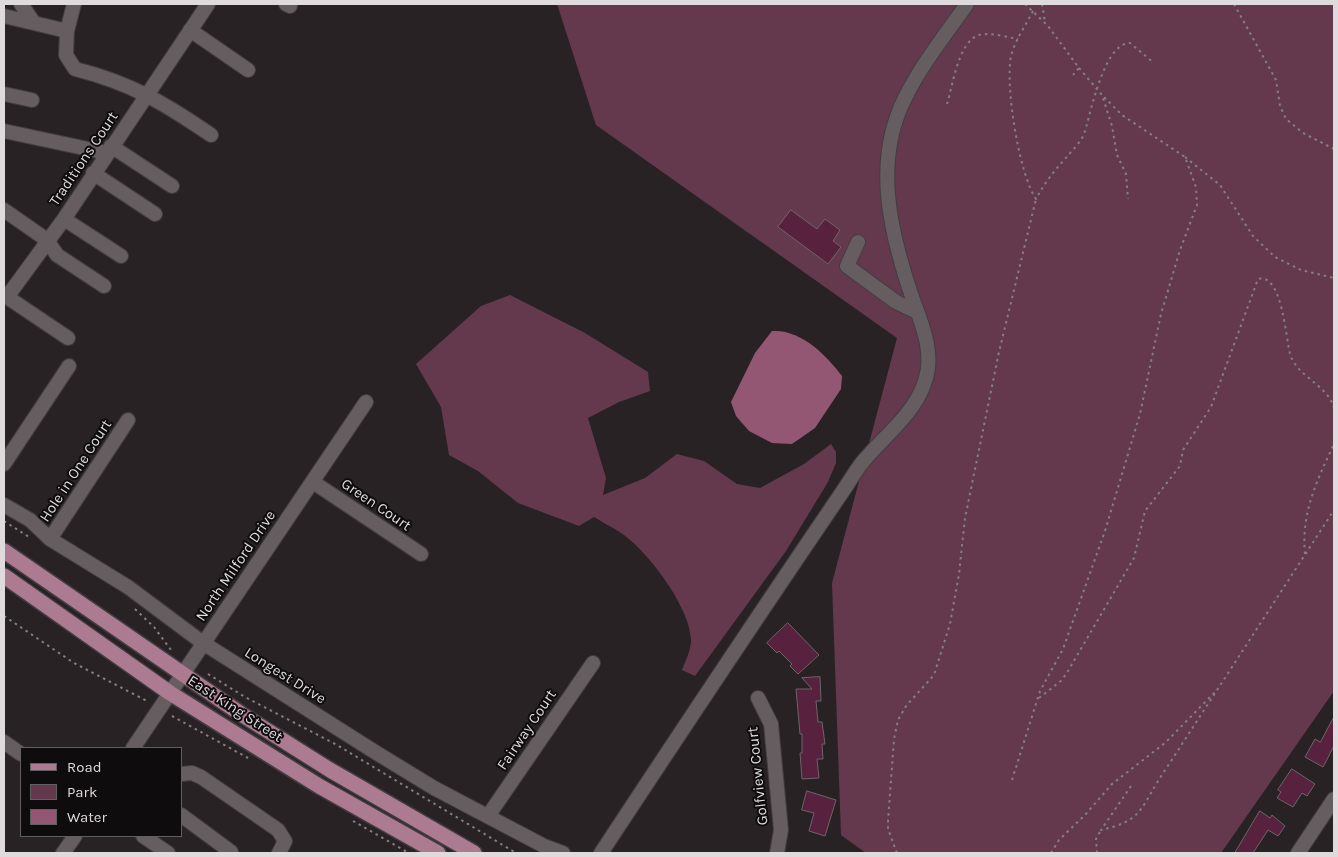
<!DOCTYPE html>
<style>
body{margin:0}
#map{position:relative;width:1338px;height:857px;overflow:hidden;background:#282225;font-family:Karla,sans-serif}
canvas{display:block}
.frame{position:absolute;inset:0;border:5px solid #dfdbdd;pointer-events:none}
.legend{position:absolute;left:20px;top:747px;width:162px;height:90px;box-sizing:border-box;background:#0f0c0d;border:1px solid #625f60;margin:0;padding:6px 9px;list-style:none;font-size:15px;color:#dfdbdd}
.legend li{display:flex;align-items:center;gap:10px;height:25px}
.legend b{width:25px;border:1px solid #625f60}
</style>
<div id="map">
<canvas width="1338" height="857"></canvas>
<div class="frame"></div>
<ul class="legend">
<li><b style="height:6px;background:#ac7a91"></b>Road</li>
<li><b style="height:14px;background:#64394d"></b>Park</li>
<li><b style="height:14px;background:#945773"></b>Water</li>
</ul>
</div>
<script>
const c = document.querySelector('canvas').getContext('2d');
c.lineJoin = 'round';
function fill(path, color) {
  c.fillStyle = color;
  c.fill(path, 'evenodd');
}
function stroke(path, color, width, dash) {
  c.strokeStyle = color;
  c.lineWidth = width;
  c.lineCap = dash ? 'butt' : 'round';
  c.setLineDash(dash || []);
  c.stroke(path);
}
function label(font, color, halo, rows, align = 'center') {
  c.font = font + ' Karla,sans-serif';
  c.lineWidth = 4;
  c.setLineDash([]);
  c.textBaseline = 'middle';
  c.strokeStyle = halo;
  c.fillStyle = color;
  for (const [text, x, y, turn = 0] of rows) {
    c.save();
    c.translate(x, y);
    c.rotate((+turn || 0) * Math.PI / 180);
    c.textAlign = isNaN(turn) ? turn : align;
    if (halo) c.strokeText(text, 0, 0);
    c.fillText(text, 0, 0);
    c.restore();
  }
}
const green = new Path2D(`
 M557,4H1334V691L1221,853H866L841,835L832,583L897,338L596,125Z
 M510,295L585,333L648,372L650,391L619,402L588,418L606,478L603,495L645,478L677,454L704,461L737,484L760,488L804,464L831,444L836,452V463L828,482L786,551L695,676L682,670C685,662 691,650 691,641C691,610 653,559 629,539C619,530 605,524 594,517L579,526L518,503L478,471L449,455L441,407L416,364L481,306Z`);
const water = new Path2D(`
 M772,331C801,329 826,355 842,376L841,389L815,428L792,444L772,443L749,431L736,416L731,402L755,353Z`);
const building = new Path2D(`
 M791,210L817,229L825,219L840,230L833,241L841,247L828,264L778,227Z
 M788,623L819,655L798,674L790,666L792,664L779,651L777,653L767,643Z
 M820,677L821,701H816L818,722H822L825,744H822L823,759H817L819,778L802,779L800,753H802V734H800L796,689H812L802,678Z
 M1334,717V746L1323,767L1305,757L1315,739L1320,742Z
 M1292,769L1315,784L1307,796L1302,793L1293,807L1277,798L1281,792L1278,790Z
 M807,791L836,800L825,836L809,831L814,813L802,810Z
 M1260,811L1270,818L1272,815L1285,826L1278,836L1268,830L1253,853H1235Z`);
const path = new Path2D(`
 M1025,4L1048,26L1079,68L1073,75
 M1042,4L1045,22
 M1234,4L1276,80L1280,106L1286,119L1303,133L1334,149
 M1033,11C1026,25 1015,40 1011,56C1005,86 1019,174 1036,199C1044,184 1053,172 1065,159C1072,150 1082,142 1085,131C1091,112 1104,43 1130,43L1154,63
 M1079,68L1102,95L1112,126L1117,155L1126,174L1128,199
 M947,104C953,85 958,42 979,35C991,32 1006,37 1018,39
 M1185,157L1220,185L1253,236L1275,257L1301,270L1334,278
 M4,521L29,537
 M1305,554C1301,513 1317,480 1334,444
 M135,609L154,627L171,650
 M4,616L74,663L147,701
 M208,674L245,697L337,745L516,853
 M1039,698L1062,680L1068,671L1134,558L1145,511L1180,466L1183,450L1211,407L1258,279C1282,272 1286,339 1290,354C1297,377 1328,385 1334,408
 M172,716L248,758
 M1012,780L1040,691L1063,649L1105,531L1140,414L1161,314L1180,250L1197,205L1196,187L1185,157L1122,115L1102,95
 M1131,786L1101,830C1139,821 1139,813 1158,781L1334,510
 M353,821L409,853
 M897,853L888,829V821L894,739L898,720L906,706L934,675L950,624L959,574L965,518L999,352L1036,199
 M1051,853L1059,840L1085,815L1112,784L1165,743L1216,691
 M1097,853L1096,839L1101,830`);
const minor = new Path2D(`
 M21,4L34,23
 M74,4L67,31L66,55L75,69C131,83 164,103 211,135
 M286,4L290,6
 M4,16L67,31
 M190,30L248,70
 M4,94L32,100
 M4,131L107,153
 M111,146L172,186
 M93,173L155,214
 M4,210L47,240L57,255L104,286
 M64,219L121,256
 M858,242L847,266L896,302L917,312
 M68,338L7,297L64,219L208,4
 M4,464L69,366
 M313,482L421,554
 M4,505L30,520L50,539L128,587L203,643L375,752L434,788L544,846L563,853
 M50,539L128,420
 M758,698L771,724L781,830L777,853
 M4,742L21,754
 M133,748L366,402
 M181,774L192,773L201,777L278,830L285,841L279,853
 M181,815L231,852
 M488,816L593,663
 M143,836L168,853
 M63,853L75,836
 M601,853C682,730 764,607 847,485C853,476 859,465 867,457C887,434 914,413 924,384C936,354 921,322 911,294C890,231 873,161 905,98C921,65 946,34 967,4
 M1298,853L1334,799`);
const major = new Path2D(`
 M4,551L241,714L330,770L474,853
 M4,576L170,693L319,786L438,853`);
const streetNames = [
 ["Traditions Court",84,159,-56],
 ["Hole in One Court",76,471,-57],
 ["Green Court",376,505,34],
 ["North Milford Drive",236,566,-56],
 ["Longest Drive",285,676,32],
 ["East King Street",235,709,33],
 ["Fairway Court",527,730,-56],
 ["Golfview Court",758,776,-96]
];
fill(green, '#64394d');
fill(water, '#945773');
fill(building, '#58213d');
stroke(building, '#6d6568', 1);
stroke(minor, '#423d40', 16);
stroke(major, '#423d40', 18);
stroke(path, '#847f81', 2, [2.5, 4]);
stroke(minor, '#655d60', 14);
stroke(major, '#ac7a91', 15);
label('15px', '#dfdbdd', '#0f0c0d', streetNames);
</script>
